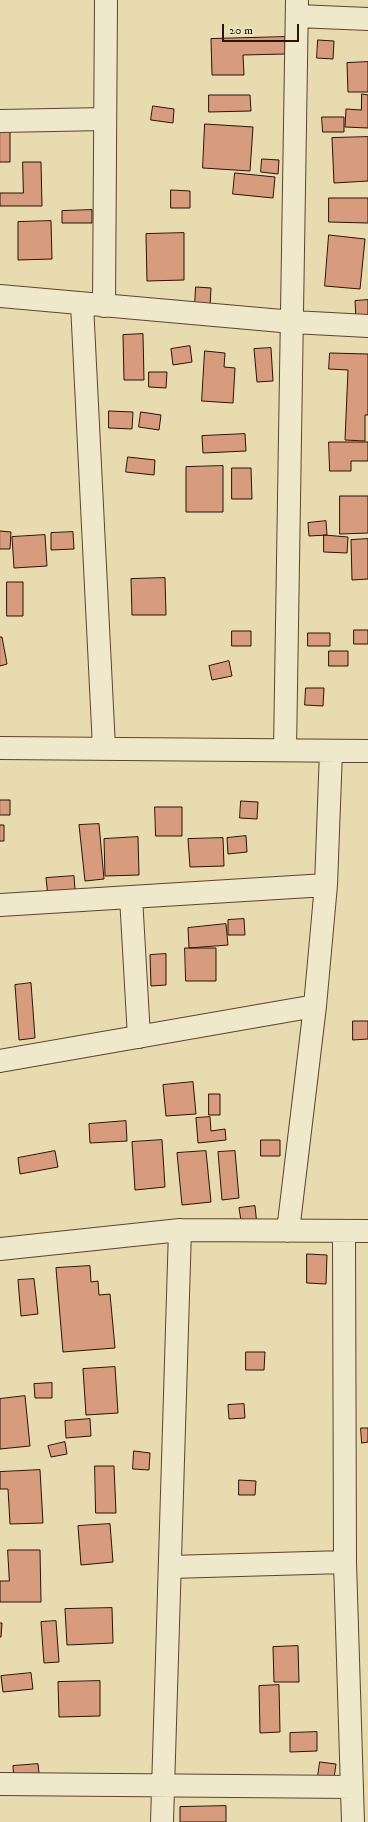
<!DOCTYPE html>
<style>
body{margin:0}
#map{position:relative;width:368px;height:1822px;overflow:hidden;background:#e7dbaf;font-family:"IM FELL DW Pica",serif}
canvas{display:block}
.scale{position:absolute;left:222px;top:24px;width:77px;height:18px;box-sizing:border-box;border:2px solid #2c1304;border-top:0;padding-left:5px;font-size:12px;line-height:14px;white-space:nowrap;color:#2c1304;-webkit-text-stroke:3px #efe8cb;paint-order:stroke}
</style>
<div id="map">
<canvas width="368" height="1822"></canvas>
<div class="scale">20 m</div>
</div>
<script>
const c = document.querySelector('canvas').getContext('2d');
c.lineJoin = 'round';
function fill(path, color) {
  c.fillStyle = color;
  c.fill(path, 'evenodd');
}
function stroke(path, color, width, dash) {
  c.strokeStyle = color;
  c.lineWidth = width;
  c.lineCap = dash ? 'butt' : 'round';
  c.setLineDash(dash || []);
  c.stroke(path);
}
const building = new Path2D(`
 M285,37V54L243,55L244,75H212L211,39Z
 M318,40L334,41L333,59L317,58Z
 M368,62V92H348L347,63Z
 M362,94L368,95V128L345,127L346,109L361,110Z
 M209,95H250L251,111L209,112Z
 M153,106L174,109L173,123L151,120Z
 M322,117H344V132H323Z
 M0,122H10V162H0Z
 M205,124L253,127L250,171L203,168Z
 M368,137V181L334,183L332,138Z
 M262,159L279,160L278,174L261,172Z
 M23,162H41L42,206H0V193H23Z
 M235,173L275,177L273,198L233,194Z
 M171,190L190,191V208H171Z
 M329,198H368V223L329,222Z
 M92,210V223H62V211Z
 M51,221L52,259L18,260V222Z
 M184,233V280L147,281L146,234Z
 M329,235L365,239L360,289L325,286Z
 M196,287L211,288L210,307L195,305Z
 M368,300V318H356L355,301Z
 M143,334L144,380H124L123,335Z
 M190,346L192,362L173,365L171,349Z
 M271,348L273,381L257,382L254,349Z
 M205,351L225,353L224,367L235,368L233,403L202,401Z
 M330,353L368,354V415H365V441L345,440L348,370L329,369Z
 M149,372H167L166,388L149,387Z
 M109,411L133,412L132,429L109,428Z
 M141,412L161,415L159,430L139,427Z
 M245,434L246,451L203,453L202,436Z
 M329,442H368V461H351V471H330Z
 M128,457L155,460L154,475L126,472Z
 M223,466V512H186V467Z
 M232,468H251L252,499H232Z
 M340,496H368V533L340,534Z
 M326,521L327,535L309,536L308,523Z
 M0,531L11,532L10,549H0Z
 M73,532L74,549L51,550V533Z
 M45,535L47,566L14,568L12,537Z
 M324,535L348,537L347,553L324,552Z
 M368,539V579L352,580L351,540Z
 M165,578L166,615H132L131,579Z
 M7,582H23V616H7Z
 M354,630H368V644H354Z
 M232,631H251V646H232Z
 M308,633H330V646H308Z
 M0,637H2L7,664L0,666Z
 M329,651H348V666H329Z
 M229,661L232,676L212,680L209,666Z
 M306,688H324L323,706L305,705Z
 M0,800H10V815H0Z
 M241,801L258,802L257,819L240,818Z
 M155,807H182V836H156Z
 M99,824L104,879L85,881L79,825Z
 M0,825H4V841H0Z
 M246,836L247,852L228,854L227,838Z
 M138,837L139,875L105,876L104,839Z
 M223,838L224,866L190,867L188,839Z
 M74,876L76,903L49,906L46,878Z
 M244,919L245,935H228V920Z
 M226,924L228,945L189,948L188,928Z
 M185,948H216V981H186Z
 M166,954V985L151,986L150,955Z
 M31,983L35,1038L19,1040L15,985Z
 M353,1021H368V1039L353,1040Z
 M193,1082L196,1114L166,1116L163,1085Z
 M209,1094H220V1115H209Z
 M210,1117L211,1131L225,1129L226,1140L198,1143L196,1118Z
 M126,1121L127,1141L90,1143L89,1124Z
 M162,1140L165,1187L135,1190L132,1142Z
 M261,1140H280V1156H261Z
 M55,1151L58,1167L20,1174L18,1158Z
 M206,1151L211,1202L182,1205L177,1153Z
 M235,1151L239,1198L222,1200L218,1152Z
 M255,1206L257,1225L242,1227L239,1208Z
 M307,1254L327,1255L326,1284L307,1283Z
 M90,1266L91,1282L98,1281L99,1295L110,1294L115,1348L63,1352L56,1268Z
 M34,1279L38,1314L21,1316L18,1280Z
 M246,1352H265L264,1370H246Z
 M115,1367L118,1413L86,1415L83,1369Z
 M52,1383V1398H35L34,1384Z
 M25,1396L30,1446L0,1449V1399Z
 M244,1404L245,1418L229,1419L228,1405Z
 M90,1419L91,1436L66,1438L65,1421Z
 M361,1428H368V1442L362,1443Z
 M65,1442L67,1454L51,1457L48,1446Z
 M134,1451L150,1453L149,1470L133,1469Z
 M95,1466H114L116,1513H96Z
 M40,1470L43,1523L10,1524L8,1489H0V1472Z
 M239,1480L256,1481L255,1495H239Z
 M110,1524L113,1562L81,1565L78,1526Z
 M8,1550H40L41,1602H0V1581H9Z
 M112,1608L113,1643L67,1645L65,1609Z
 M56,1621L59,1662L44,1663L41,1622Z
 M0,1623H2L1,1637H0Z
 M298,1646L299,1682H274L273,1647Z
 M31,1673L33,1689L3,1692L1,1676Z
 M100,1681V1716L59,1717L58,1682Z
 M279,1685L280,1732L260,1733L259,1686Z
 M317,1732V1751L290,1752V1733Z
 M320,1762L336,1764L334,1778L318,1776Z
 M38,1764L40,1782L14,1784L13,1766Z
 M226,1806V1822H180V1807Z`);
const minor = new Path2D(`
 M297,16L368,19
 M0,121L105,119
 M0,296L293,322L368,326
 M82,304L104,748
 M104,306L106,0
 M0,748L368,751
 M285,749L297,0
 M131,897L139,1037
 M0,905L326,885
 M0,1061L315,1006
 M288,1231L315,1006L326,885L331,751
 M344,1232L345,1562
 M0,1249L180,1230L368,1231
 M170,1567L345,1562L353,1822
 M0,1784L352,1787
 M162,1822L180,1230`);
fill(building, '#d69c7d');
stroke(building, '#2c1304', 1);
stroke(minor, '#5b452f', 24);
stroke(minor, '#efe8cb', 22);
</script>
